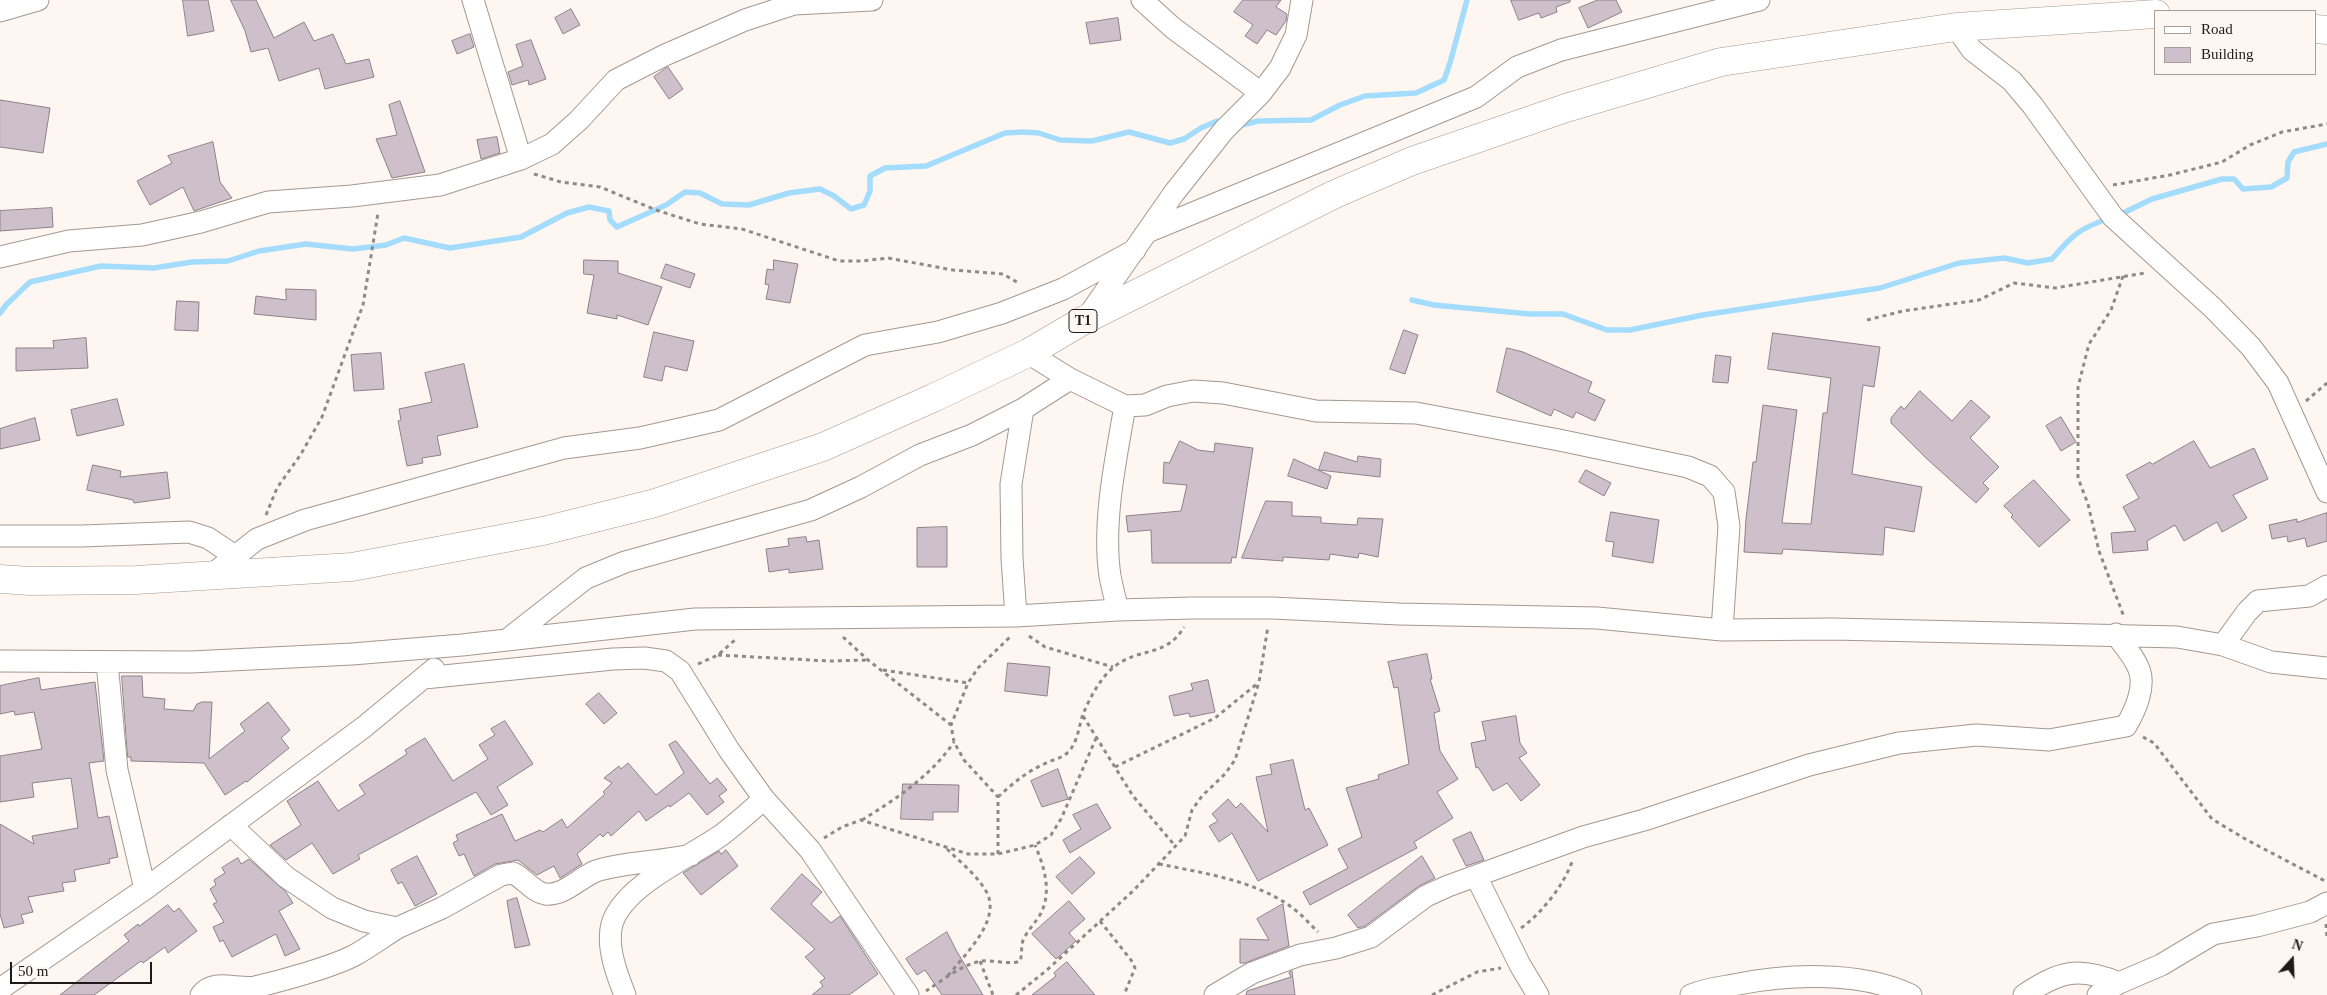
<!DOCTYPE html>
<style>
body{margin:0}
#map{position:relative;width:2327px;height:995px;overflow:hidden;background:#fef6f0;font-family:Georgia,serif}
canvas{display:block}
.legend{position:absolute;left:2154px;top:10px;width:162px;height:65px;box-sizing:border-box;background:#fef6f0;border:1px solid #a59e99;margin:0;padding:6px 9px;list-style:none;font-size:15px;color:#1f1a17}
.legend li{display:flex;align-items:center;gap:10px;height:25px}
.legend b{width:25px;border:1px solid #a59e99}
.north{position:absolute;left:2267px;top:935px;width:50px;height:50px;-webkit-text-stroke:4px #fef6f0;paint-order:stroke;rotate:20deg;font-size:14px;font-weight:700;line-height:20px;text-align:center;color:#1f1a17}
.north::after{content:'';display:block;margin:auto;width:18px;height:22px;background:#1f1a17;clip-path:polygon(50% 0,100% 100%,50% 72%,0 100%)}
.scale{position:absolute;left:10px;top:962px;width:142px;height:22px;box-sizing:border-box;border:2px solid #1f1a17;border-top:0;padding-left:6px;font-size:15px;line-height:18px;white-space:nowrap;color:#1f1a17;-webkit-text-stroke:4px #fef6f0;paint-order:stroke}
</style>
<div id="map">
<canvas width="2327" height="995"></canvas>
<ul class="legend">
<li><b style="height:6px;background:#fff"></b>Road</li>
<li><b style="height:14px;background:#cdc0ca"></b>Building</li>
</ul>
<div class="north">N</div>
<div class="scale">50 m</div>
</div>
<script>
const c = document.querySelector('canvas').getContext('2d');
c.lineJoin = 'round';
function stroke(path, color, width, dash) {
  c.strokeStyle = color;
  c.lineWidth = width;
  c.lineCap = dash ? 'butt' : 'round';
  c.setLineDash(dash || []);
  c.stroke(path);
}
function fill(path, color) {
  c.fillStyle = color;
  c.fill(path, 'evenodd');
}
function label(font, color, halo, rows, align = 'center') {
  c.font = font + ' Georgia,serif';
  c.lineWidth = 5;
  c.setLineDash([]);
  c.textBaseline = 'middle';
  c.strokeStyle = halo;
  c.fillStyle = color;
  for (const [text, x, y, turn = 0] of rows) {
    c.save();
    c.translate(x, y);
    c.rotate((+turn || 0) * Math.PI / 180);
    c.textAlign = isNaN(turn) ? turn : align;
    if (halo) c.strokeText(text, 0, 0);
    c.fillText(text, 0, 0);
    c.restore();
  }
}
const stream = new Path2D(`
 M1238,126L1258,121L1311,120L1340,105L1365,96L1416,93L1444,80L1450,63L1467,0
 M2119,215L2152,199L2222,179H2234L2243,189L2271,187L2287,178L2288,162L2294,152L2327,144
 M1412,300L1434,305L1530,314H1563L1607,330H1630L1703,315L1880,288L1959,263L2004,258L2028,263L2052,259C2072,235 2080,228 2110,218
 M0,313L6,305L30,282L101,266L154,268L192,262L228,261L259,251L306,244L353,249L386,245L404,238L450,248L521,237L567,213L589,207L609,211L610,220L617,227L666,205L685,192L700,193L722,204L749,205L789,193L820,189L834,196L851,209L864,205L870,191V176L885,168L926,166L1005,133L1023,132L1039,133L1060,140L1092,141L1129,132L1170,143L1184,139L1201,128L1217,121L1221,126`);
const building = new Path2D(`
 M183,0H208L214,31L188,36Z
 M231,0H256L274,38L304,22L314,41L333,34L346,64L369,59L374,77L325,89L319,68L279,81L268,48L251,52L245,31Z
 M1243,0H1281L1276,7L1287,14L1286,21L1276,35L1267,30L1257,44L1245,36L1253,25L1234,12Z
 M1511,0H1570V2L1556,7L1557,12L1541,18L1539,13L1519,20Z
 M1598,0H1616L1622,12L1588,28L1579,8Z
 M571,9L580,25L563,34L555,18Z
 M1118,18L1121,40L1090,44L1086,23Z
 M470,34L474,47L457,54L452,41Z
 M531,40L546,79L529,85L528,80L512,85L508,72L523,66L516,45Z
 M668,67L683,89L669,99L654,77Z
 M0,100L50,108L43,153L0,147Z
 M400,101L425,172L392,178L376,139L397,135L389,105Z
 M497,137L500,153L481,159L477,140Z
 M213,142L220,182L232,198L194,211L183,187L150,205L137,181L172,163L168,156Z
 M52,208L53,227L0,231V211Z
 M584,260L618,261V273L662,287L648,325L617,315V319L587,313L594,275L584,274Z
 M774,260L798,264L790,303L766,299L769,285L765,284L767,269L773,270Z
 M666,264L695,274L690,288L661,278Z
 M286,289L316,290V320L254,314L256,296L286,300Z
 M177,301L199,302L198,331L175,330Z
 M1404,330L1418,335L1405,374L1390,369Z
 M654,332L694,341L687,371L665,366L662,381L644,377Z
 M1773,333L1880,347L1874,387L1863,385L1852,474L1922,487L1914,532L1885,527L1883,555L1783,549L1782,554L1744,552L1746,519L1753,462H1756L1763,405L1797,410L1782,523L1811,524L1823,413H1827L1831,378L1768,369Z
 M86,338L88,368L16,371V348H54L53,341Z
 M1507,348L1523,352L1592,382L1588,392L1605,400L1595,421L1576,412L1573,418L1554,409L1551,416L1497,392Z
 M381,353L384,389L354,391L351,355Z
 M1716,355L1731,357L1728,383L1713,382Z
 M464,364L478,427L437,436L441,455L422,458L423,463L407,466L398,421L401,420L399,409L432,402L425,373Z
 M1920,391L1952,421L1971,400L1990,417L1970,438L1999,467L1983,483L1989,489L1976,503L1927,459L1891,423V418L1901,406L1904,409Z
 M117,399L124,425L77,436L71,410Z
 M2061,417L2076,442L2061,451L2046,426Z
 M35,418L40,440L0,449V429Z
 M1180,441L1198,450L1214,452L1215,443L1253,448L1236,558L1232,557L1231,563H1152L1151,530L1128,532L1126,516L1181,511L1187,485L1163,483L1164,462L1169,463Z
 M2194,441L2210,468L2254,448L2268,479L2233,495L2247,518L2222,532L2217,522L2184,541L2175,525L2147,541L2148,550L2113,553L2111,533L2136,531L2123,507L2139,498L2126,475L2150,462L2152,464Z
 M1325,452L1357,462L1358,456L1381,459L1380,477L1319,470Z
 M1294,459L1331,476L1327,489L1288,476Z
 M93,465L121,471L120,477L167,472L170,498L134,503L133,500L87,490Z
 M1586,470L1611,483L1604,496L1579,482Z
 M2034,480L2070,520L2039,547L2011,517L2013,515L2004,506Z
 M1266,501L1292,502V516L1321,517V523L1357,525L1358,518L1383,519L1378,557L1359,553L1358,558L1330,554L1329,560L1283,557V561L1242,558Z
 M1611,512L1659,520L1653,563L1612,556L1614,542L1606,541Z
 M2327,513V541L2307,547L2305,538L2288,542L2287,536L2272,539L2269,525L2297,519V522Z
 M947,527V567H917V528Z
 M806,537L807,542L819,540L823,569L789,573V569L769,572L766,549L789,546L788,539Z
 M1427,654L1432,679H1430L1440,711L1434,713L1440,751L1458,779L1437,792L1453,818L1414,842L1417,848L1310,905L1303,892L1348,868L1338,849L1362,837L1346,788L1379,779L1378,775L1409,764L1398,687L1394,688L1388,662Z
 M1008,663L1050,667L1047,696L1005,691Z
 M122,676H142L143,697L165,699L164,709L193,711L197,704L202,702H212L209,759L245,731L240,724L268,702L290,730L281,738L289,748L247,782L246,781L225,795L204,763L131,761V757H128Z
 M39,678L41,690L95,682L104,761L89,763L98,818L109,816L118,857L109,859L110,863L74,870L76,881L62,883L64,891L28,897L33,912L21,915L24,923L4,928L0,914V824L34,844L32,836L78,828L71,778L32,783L34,797L0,802V756L42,749L34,712L15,715L14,711L0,714V686Z
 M1208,680L1215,712L1190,717L1189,713L1174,716L1169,696L1193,690L1191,684Z
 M599,693L617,713L604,724L586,704Z
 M1516,716L1520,743L1527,753L1519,758L1540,785L1521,801L1507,783L1493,791L1478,767L1476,768L1471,743L1486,740L1482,722Z
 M505,721L533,764L497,787L508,805L491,815L476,792L358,855L360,859L333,874L312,843L286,860L270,845L301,825L287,801L318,781L338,811L365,794L359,785L407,754L405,750L425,738L453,781L488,759L479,745L495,735L491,729Z
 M676,741L710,784L717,778L727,790L719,796L724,802L707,815L689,793L670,807L669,805L646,821L639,811L611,836L608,832L603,837L600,834L577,854L582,864L560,878L554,866L537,875L518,860L495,864L474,876L464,854L459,856L453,843L458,840L456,835L502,814L515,841L540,830L543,832L562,819L567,828L605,794L603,792L612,783L604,778L619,766L621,769L628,763L656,795L684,773L669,745Z
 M1293,760L1305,810L1309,808L1328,845L1258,881L1232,833L1219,842L1209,826L1218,821L1212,814L1228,799L1236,808L1241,803L1268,832L1256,777L1272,774L1270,765Z
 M1058,769L1068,799L1042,807L1031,781Z
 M903,784L959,785L958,812H933V820L901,819Z
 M1097,804L1111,828L1070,853L1063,840L1081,829L1073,815Z
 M1471,832L1484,860L1466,866L1453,840Z
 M726,850L738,866L701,895L683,873L719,851L721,854Z
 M417,856L437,894L415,906L402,882L398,884L391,870Z
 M1422,856L1435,878L1419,886L1365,926L1358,928L1348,915Z
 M1080,857L1095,873L1072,894L1056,877Z
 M238,858L241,864L249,859L286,892L293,903L279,911L300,949L285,956L276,934L232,957L223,940L220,942L213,927L224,922L213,904L217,902L210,889L216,885L214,880L225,873L222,868Z
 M802,874L822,892L811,904L831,923L840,916L878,974L849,995H812L823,986L820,982L825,978L805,957L815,949L771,909Z
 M517,898L530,945L515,948L507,901Z
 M1069,901L1085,919L1069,933L1076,941L1056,959L1032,934Z
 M1283,904L1289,946L1245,963H1240V939L1269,940L1257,919Z
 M168,905L174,912L179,908L197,931L168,953L165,947L143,963L141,961L94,995H60L129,941L124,935L138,924L139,926Z
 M947,932L956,950L983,995H942L925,970L917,975L906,959Z
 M1067,962L1095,995H1032L1056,976L1054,973Z
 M1292,971L1295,995H1246L1247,991L1291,977L1289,973Z`);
const path = new Path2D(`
 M534,174L561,182L600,187L656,210L700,224L742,229L839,261H862L888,258L953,270L1003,274L1020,284
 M2113,185L2170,175L2222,162L2250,145L2282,132L2327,124
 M2123,276L2111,310L2089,344L2078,387V478L2088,504L2099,551L2124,617
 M1867,320L1903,311L1979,300L2014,283L2055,288L2145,273
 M2306,401L2327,383
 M266,515L277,488L301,454L322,417L363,305L378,213
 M1029,636L1045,647L1113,667
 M843,637L868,660L951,725
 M718,655L829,661L868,660
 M698,664L718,655L736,639
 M883,670L968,683
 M1083,716L1133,796L1176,847
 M2143,737L2154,743L2212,819L2247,840L2327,882
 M1115,767L1215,718L1258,683
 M998,797C1012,784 1026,772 1044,764C1053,759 1063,759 1070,750C1078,740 1079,726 1083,714C1090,698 1100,678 1114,667C1138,647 1166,658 1184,627
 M862,820C896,799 931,776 954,742
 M824,838L842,827L861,820L968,854H998L1035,845L1051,835L1061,819L1097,736
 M947,849C960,862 976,874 986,891C1003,920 963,956 947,977
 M998,854V797L964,760L954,742L951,725L968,683L978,668L1011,636
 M1159,864C1203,873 1253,880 1290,906C1300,913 1309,923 1318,932
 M1100,921L1131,960L1135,968L1124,995
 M2326,924L2327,938
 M1521,928C1542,913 1563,886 1572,862
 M980,961L993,995
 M926,991C943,980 962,964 982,961C993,960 1011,965 1020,961C1023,953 1020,946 1024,938C1029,929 1036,922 1041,913C1052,891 1044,866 1035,845
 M1016,995L1047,970L1134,890L1185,836L1192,810L1202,796L1225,774L1235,760L1259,682L1268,626
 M1432,995L1477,972L1501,968`);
const minor = new Path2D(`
 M473,0L521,159
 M1142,0L1173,28L1261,93
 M0,11L38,0
 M1956,27L1972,50L2012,81L2033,106L2113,217L2213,308L2251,347L2278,383L2327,492
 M1147,232L1476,97L1517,67L1561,50L1759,0
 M0,257L69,241L142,235L201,222L268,202L352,196L440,185L521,159L552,144L579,120L616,80L665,55L745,20L794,4L872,0
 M1086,319L1174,193L1224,130L1261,93L1280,68L1296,35L1302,0
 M1028,353L1070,379L1125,406L1145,405L1167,396L1193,391L1223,393L1316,411L1416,413L1559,440L1688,467L1710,476L1724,492L1729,526L1722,630
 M0,536H82L189,532L208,538L235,556
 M209,577L257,539L305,520L564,448L640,438L719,420L865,345L938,332L1002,313L1063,289L1135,250
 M1118,610C1115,598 1112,587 1110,576C1102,523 1116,458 1125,406
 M1016,616L1012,558L1011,484L1023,409
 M508,639L586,578L625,562L811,510L861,487L920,455L972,435L1023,409L1070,379
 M2223,645L2247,612L2258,601L2309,596L2327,586
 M0,661L191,662L352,654L462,645L695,619L1016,616L1118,610L1193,608H1272L1399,614L1597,618L1722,630L1833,629L2177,637L2223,645L2271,662L2327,668
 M107,662L117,770L145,889
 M424,678L613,659L644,658L666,661L680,671L729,750L764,799L810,850L908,995
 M231,825L286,877L332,908L364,921L397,928L442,908L501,875L513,873C524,878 533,892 545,894C564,896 579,878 596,871C623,862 661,862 691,855
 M1476,876L1520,965L1538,995
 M0,989L145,889L364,727L434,669
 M201,995C213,978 237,990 255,987C281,981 332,967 355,955C369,947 383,937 397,928
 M625,995C617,975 606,946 612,924C623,886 688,858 720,836C735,825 749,812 764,799
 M1215,995L1252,973L1300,955L1336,948L1371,937L1426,896L1448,886L1583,837L1644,820L1809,765L1899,743L1976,735L2049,740L2126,726C2135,711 2147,685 2138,667C2133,655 2123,645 2116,634
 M1691,995C1703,990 1715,988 1728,986C1784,974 1859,970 1911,995
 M2024,995C2060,971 2078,966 2119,983
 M2098,995L2119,983L2161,965L2213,934L2257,926L2310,912L2327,903`);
const highway = new Path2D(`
 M2316,29L2327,30
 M0,579L30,581L136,580L352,567L543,531L655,503L823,447L933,398L1028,353L1086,319L1335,194L1412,161L1566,108L1721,62L1956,27L2156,14`);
const shields = [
 [1083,321,28]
];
const shieldNames = [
 ["T1",1083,321]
];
stroke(stream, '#a4dcfe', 5.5);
fill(building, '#cdc0ca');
stroke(building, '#8d818a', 1);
stroke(minor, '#a59890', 23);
stroke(highway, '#a59890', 29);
stroke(path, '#908985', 3, [4, 4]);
stroke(minor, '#fff', 21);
stroke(highway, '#fff', 28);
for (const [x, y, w] of shields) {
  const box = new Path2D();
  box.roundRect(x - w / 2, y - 11.5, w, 23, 4);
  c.fillStyle = '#fef6f0';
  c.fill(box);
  stroke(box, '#1f1a17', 1);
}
label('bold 14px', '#1f1a17', null, shieldNames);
</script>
